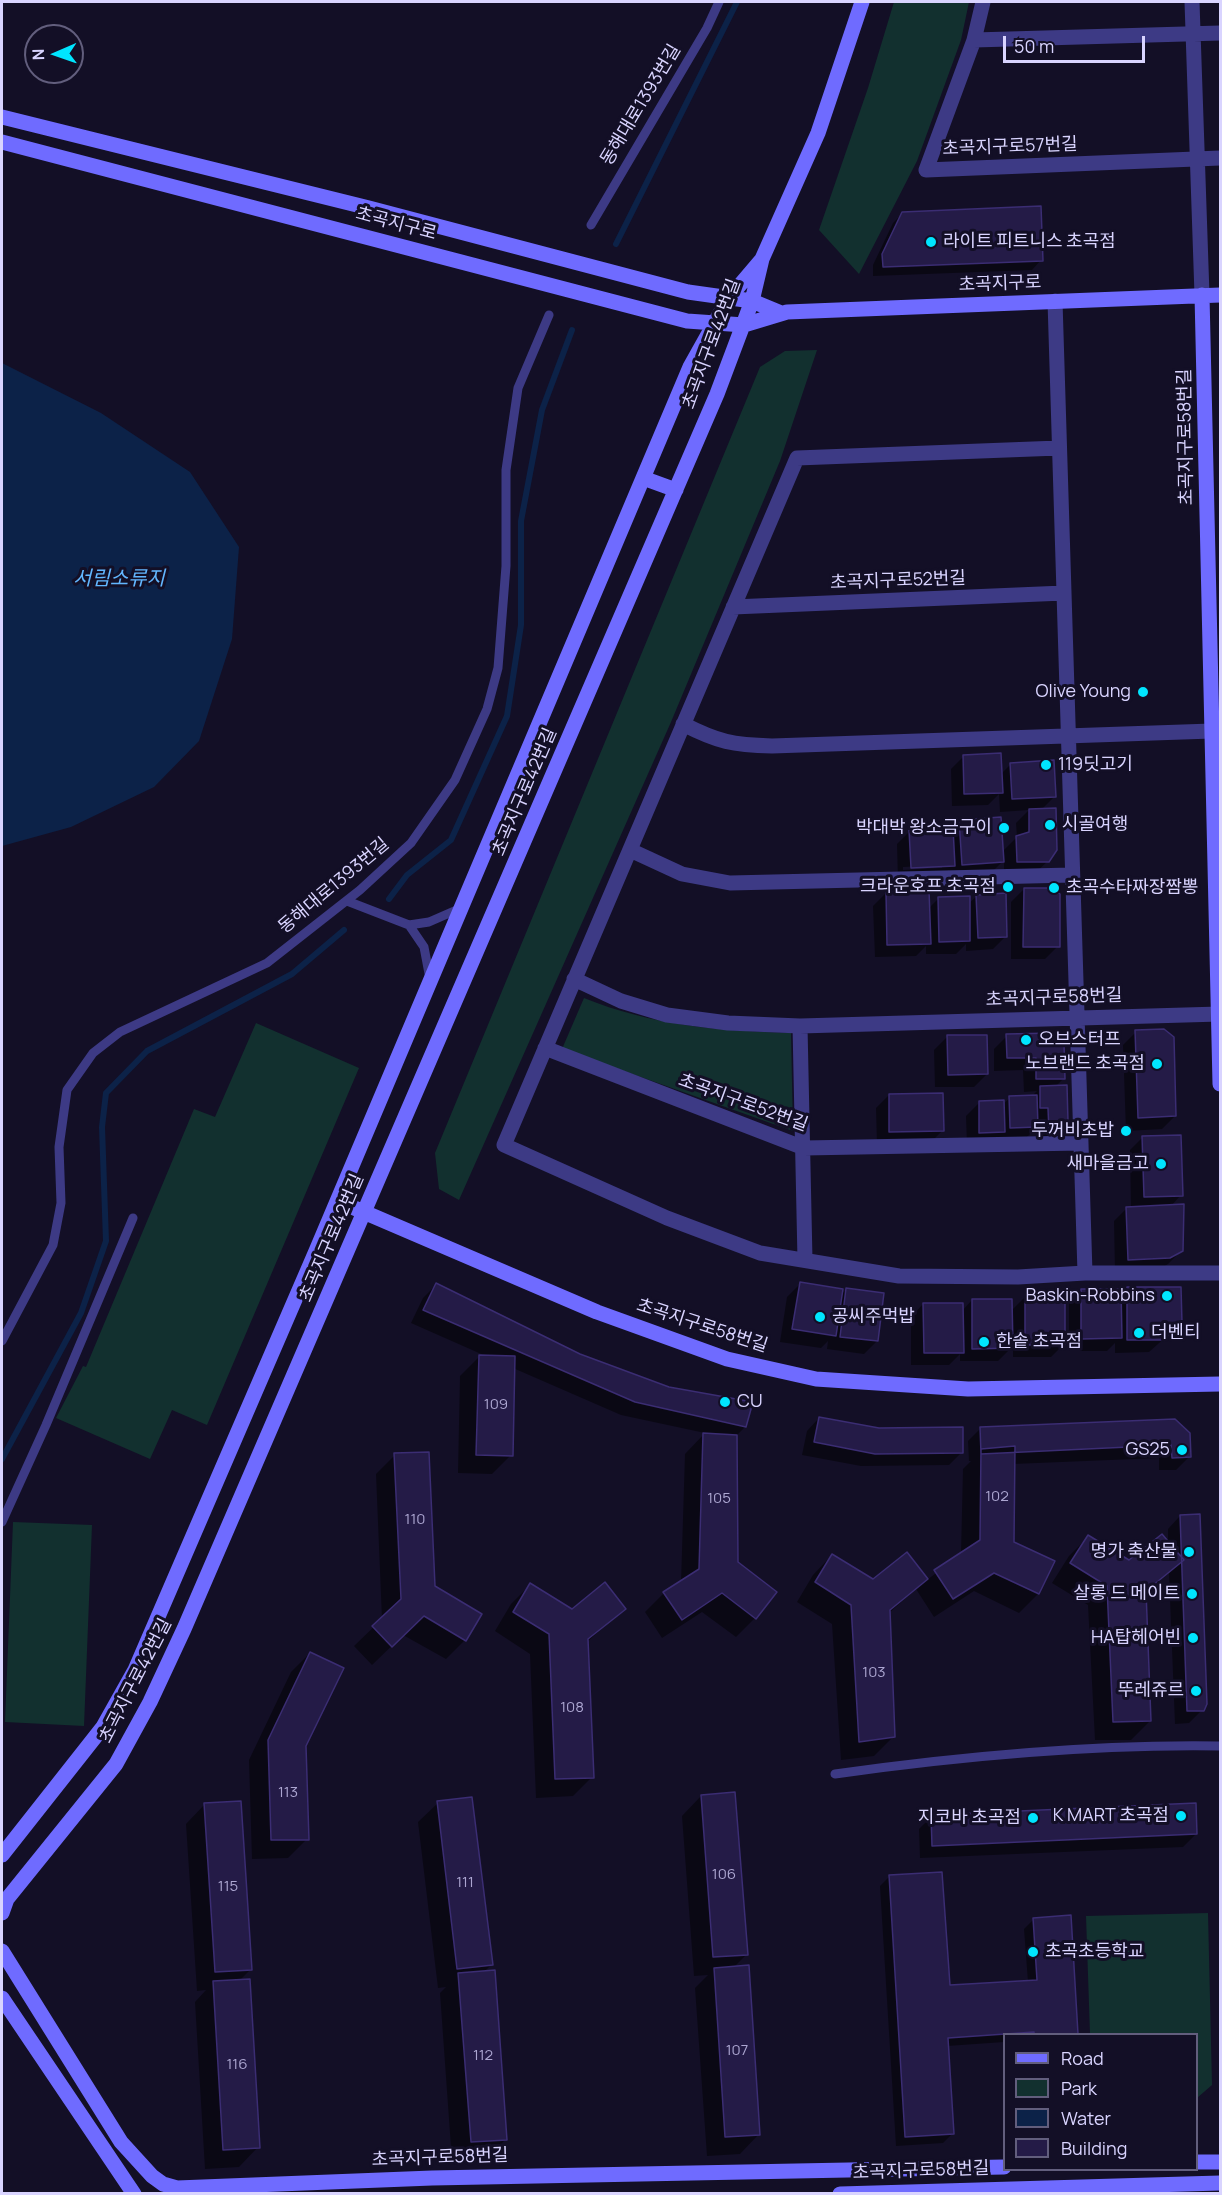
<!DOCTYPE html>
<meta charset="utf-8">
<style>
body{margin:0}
#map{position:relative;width:1222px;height:2195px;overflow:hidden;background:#130f26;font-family:Manrope,sans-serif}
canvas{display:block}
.frame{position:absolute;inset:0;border:3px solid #d9d4ff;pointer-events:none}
.legend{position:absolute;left:1003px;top:2033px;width:195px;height:138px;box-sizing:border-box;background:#130f26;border:2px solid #625e7d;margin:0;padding:8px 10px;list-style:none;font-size:18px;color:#d9d4ff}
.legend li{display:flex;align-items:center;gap:12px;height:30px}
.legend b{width:30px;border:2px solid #625e7d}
.north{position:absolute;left:24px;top:24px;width:60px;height:60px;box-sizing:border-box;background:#130f26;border:2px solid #625e7d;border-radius:50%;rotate:268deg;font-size:16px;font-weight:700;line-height:24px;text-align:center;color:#d9d4ff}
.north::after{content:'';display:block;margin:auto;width:21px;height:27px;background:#00e5ff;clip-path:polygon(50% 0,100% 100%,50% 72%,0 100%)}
.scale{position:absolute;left:1003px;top:36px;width:142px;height:27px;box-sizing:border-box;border:3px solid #d9d4ff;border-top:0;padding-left:8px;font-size:18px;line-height:21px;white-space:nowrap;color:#d9d4ff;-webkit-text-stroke:4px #130f26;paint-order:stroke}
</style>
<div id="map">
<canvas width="1222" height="2195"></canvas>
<div class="frame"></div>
<ul class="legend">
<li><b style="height:8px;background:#6f6bff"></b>Road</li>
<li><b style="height:16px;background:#12302f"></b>Park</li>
<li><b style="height:16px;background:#0c2248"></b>Water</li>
<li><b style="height:16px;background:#241b47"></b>Building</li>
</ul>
<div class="north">N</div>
<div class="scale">50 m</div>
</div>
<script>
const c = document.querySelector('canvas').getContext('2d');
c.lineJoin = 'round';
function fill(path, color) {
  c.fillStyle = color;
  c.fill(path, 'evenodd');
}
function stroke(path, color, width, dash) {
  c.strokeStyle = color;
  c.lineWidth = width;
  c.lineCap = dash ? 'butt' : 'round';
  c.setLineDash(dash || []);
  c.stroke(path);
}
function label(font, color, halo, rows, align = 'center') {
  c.font = font + ' Manrope,"Noto Sans KR",sans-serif';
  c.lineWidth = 6;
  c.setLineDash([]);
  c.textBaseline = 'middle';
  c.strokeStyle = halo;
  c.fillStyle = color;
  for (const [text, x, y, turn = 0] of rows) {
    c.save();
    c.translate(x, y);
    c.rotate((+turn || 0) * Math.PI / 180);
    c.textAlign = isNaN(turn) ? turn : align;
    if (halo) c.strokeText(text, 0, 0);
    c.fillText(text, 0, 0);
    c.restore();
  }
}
const green = new Path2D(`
 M894,2H969L961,40L917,161L859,274L819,230L868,88Z
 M817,350L780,461L671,722L459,1200L439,1189L435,1153L760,367L785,351Z
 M584,998C650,1025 719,1031 791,1033L793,1131L562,1049Z
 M256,1023L359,1068L207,1425L172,1410L150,1459L56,1418L83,1366L86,1367L194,1109L215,1117Z
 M13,1522L92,1525L84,1726L5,1722Z
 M1208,1913L1212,2085L1197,2098L1196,2034H1090L1086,1916Z`);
const water = new Path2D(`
 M2,363L101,413L190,472L239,547L232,639L199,741L154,787L71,827L2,846Z`);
const shadow = new Path2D(`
 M903,213L1041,260L1032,270L873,276V265L893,223Z
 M964,756L1000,775L1011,764L1054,797L1041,810L1048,861L1034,874H1004V860L990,874L949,877V870L940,879L898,880L897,844L910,831L951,830L959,822L1002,852L1017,837L1016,823L1029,810L1000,812L999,794L988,805L952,806L951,769ZM942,865V868L903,870V867Z
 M1024,889L1058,946L1045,959H1011V902Z
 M886,893L928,909L939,898L968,904L977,896L1006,936L993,949L966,951V944L956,954H926V946L916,956L875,957L873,906Z
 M1136,1032L1175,1116L1162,1129L1126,1131L1123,1045Z
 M1007,1036L1064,1078L1055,1087L1057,1132L1044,1145L1036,1146V1128L1024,1140L967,1145L966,1116L979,1103L1003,1104L1010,1098L1031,1097L1037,1091L1024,1092L1023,1070L994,1071V1049Z
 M947,1037L987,1074L974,1087H935L934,1050Z
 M889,1095L943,1130L930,1143L877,1144L876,1108Z
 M1143,1137L1181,1195L1171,1206L1182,1250L1168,1264L1156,1271L1115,1272L1114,1221L1127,1208H1131L1130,1150Z
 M800,1284L840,1295L846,1290L877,1341L864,1354L827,1349L828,1341L821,1348L780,1342L787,1297Z
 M436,1285L580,1355L745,1427L736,1436L737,1563L755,1618L736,1637L702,1612L662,1638L645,1612L664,1593L681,1583L685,1454L705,1433L621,1415L513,1368L511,1455L492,1474L458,1473L460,1376L479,1357H488L411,1323L423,1298Z
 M1127,1289L1167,1336L1149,1352L1115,1353V1343L1107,1351H1069V1303L1082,1290L1120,1296Z
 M1025,1297L1064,1344L1051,1357H1013V1346L998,1361H960V1354L949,1365H911V1317L923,1304L962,1311L972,1300L1011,1311Z
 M819,1418L962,1452L949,1465L861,1466L802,1455L807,1431Z
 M1175,1421L1189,1457L1176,1470H1159V1458L1013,1464V1543L1053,1562L1038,1594L1019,1613L974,1591L934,1617L916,1589L889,1613L893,1737L874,1756L841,1760L832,1624L797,1602L813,1575L832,1555L874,1581L927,1580L961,1554L963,1469L971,1461H969L968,1441L981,1428Z
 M395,1455L434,1587L465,1640L446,1659L403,1635L372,1665L354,1646L382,1619L376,1474Z
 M1180,1516L1202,1710L1189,1723L1175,1724L1169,1573L1144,1594L1150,1721L1131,1740H1095L1088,1605L1052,1583L1069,1556L1088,1537L1129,1562L1168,1543V1529Z
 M530,1585L572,1611L624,1609L587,1642L592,1777L573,1796L536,1798L530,1654L495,1631L511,1604Z
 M310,1653L305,1746L307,1839L288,1858L252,1859L249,1760L291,1672Z
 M701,1796L746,1955L733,1968L759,2134L740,2154L707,2156L695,1988L708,1975L694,1976L682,1816Z
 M438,1803L491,1965L483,1973L506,2139L487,2158L452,2161L440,1993L446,1987L438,1988L418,1822Z
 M205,1804L250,1970L239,1981L258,2147L239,2167L205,2169L195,2002L206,1990L197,1991L186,1824Z
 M932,1816L1196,1834L1183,1847L920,1858L919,1829Z
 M889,1877L948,1987L1028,1982L1024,1929L1034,1919L1069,1917L1077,2034H1004V2042L947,2046L953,2133L943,2143L896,2146L880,1886Z`);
const stream = new Path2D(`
 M616,244L737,2
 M389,899L407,875L451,840L507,716L521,625V521L542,410L572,330
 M2,1459L81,1313L106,1241L102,1127L106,1093L147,1051L292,974L344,930`);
const building = new Path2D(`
 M1041,206L1043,261L883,267L882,254L902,212Z
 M1001,753L1003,793L964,794L963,755Z
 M1054,760L1056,797L1012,799L1010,763Z
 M1056,808L1057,850L1049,862H1017L1016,836L1029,832V809Z
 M1001,817L1004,862L962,865L959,820Z
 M953,828L955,866L911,868L909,830Z
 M1024,888H1052L1060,894V947H1023Z
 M929,890L931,944L887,945L886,892Z
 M1006,893L1007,937L978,938L976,895Z
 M970,896V941L939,942L938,897Z
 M1164,1029L1174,1037L1176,1116L1138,1118L1135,1030Z
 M1054,1033L1064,1044L1065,1079H1036V1058H1007L1006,1034Z
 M947,1035H987L988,1074L948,1075Z
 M1067,1085L1068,1122L1058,1133H1049L1048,1108H1040V1086Z
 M943,1093L944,1131L889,1132V1094Z
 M1037,1095L1038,1127L1010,1128L1009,1096Z
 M1004,1100L1005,1132L979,1133V1101Z
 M1181,1135L1183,1196L1144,1197L1142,1136Z
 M1184,1204L1183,1251L1170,1258L1128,1260L1126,1207Z
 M800,1282L843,1289L836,1336L792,1329Z
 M436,1283L580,1354L669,1387L753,1402L746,1427L635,1402L423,1310Z
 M1127,1287H1181L1182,1323L1163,1340H1127Z
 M846,1288L884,1293L878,1341L840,1337Z
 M1081,1289H1121L1122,1338L1081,1339Z
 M1025,1295H1065V1345H1025Z
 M972,1299H1012L1013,1348L972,1349Z
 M923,1303H963L964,1353H924Z
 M479,1355L515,1356L513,1456L476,1455Z
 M819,1417L879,1428L963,1427V1453L875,1454L814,1442Z
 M1175,1419L1190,1433L1191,1457L1172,1458L1171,1445L981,1454L980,1427Z
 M703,1433L737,1435L738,1562L777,1592L756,1619L722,1593L682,1620L663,1592L699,1569Z
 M1015,1446L1014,1542L1055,1561L1039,1594L994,1573L953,1599L934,1570L980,1540L981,1449Z
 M429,1452L435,1586L482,1614L466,1641L424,1616L392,1647L372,1626L401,1599L394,1453Z
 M1200,1514L1207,1704L1204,1711H1187L1180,1515Z
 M1162,1534L1184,1560L1146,1591L1151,1721L1113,1722L1107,1586L1070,1563L1088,1535L1129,1560Z
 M907,1552L928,1579L890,1610L895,1737L859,1742L851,1605L815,1582L832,1554L873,1579Z
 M605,1582L626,1609L588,1639L594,1778L555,1779L549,1634L513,1612L530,1583L572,1609Z
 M310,1652L344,1668L306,1746L309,1840H271L268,1740Z
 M735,1792L748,1955L713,1957L701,1795Z
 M472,1797L493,1965L457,1969L437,1801Z
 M241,1801L252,1970L215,1972L204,1803Z
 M1196,1803L1197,1834L932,1846L931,1815Z
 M942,1872L950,1985L1037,1980L1033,1918L1071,1915L1078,2034H1034V2032L948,2038L954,2134L905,2137L889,1875Z
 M749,1965L760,2135L725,2137L714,1968Z
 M495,1970L507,2140L471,2142L458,1973Z
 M250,1979L260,2148L223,2150L213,1981Z`);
const lane = new Path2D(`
 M591,225L707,28L719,2
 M347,901L409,925L429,922L461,908
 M409,925L424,947L430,979
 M2,1341L53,1245L61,1203L59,1147L67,1090L93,1053L120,1032L267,963L360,890L411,843L455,780L487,709L498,668L506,566V470L518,388L549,315
 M2,1522L46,1425L133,1218
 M835,1774C963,1756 1091,1744 1220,1746`);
const street = new Path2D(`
 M983,2L974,40L926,170L1220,158
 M1192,2L1202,295
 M974,40L1220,33
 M1055,301L1085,1273
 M1059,448L797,458L504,1145L667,1218L760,1253L899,1276L1018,1277L1085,1273H1220
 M733,607L1064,593
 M683,724C718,742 733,745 772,746L1212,731
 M630,850L682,874L730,883L1072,875
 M574,979L621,1001L667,1015L728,1023L800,1026L1220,1014
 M800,1026L805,1260
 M545,1048L804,1148L1081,1143`);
const secondary = new Path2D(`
 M2,117L369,208L688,292L752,301L781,313
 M2,142L687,321L744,325L787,312L1220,295
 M1202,295L1220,1084
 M643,478L676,490
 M338,1201L597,1312L727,1359L816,1379L968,1389L1220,1384
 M2,1855L103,1727L135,1670L316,1251L690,367L728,299L762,259
 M2,1913L7,1899L116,1764L150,1702L184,1629L717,394L752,301L762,259L818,133L862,2
 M2,1951L121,2142L152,2176L163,2184L177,2188L432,2178L1004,2167
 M2,1998L134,2194
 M1196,2162H1220
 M840,2194L1220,2183`);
const markers = [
 [931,242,6,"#00e5ff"],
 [1143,692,6,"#00e5ff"],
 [1046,765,6,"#00e5ff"],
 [1050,825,6,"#00e5ff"],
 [1004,828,6,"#00e5ff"],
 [1008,887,6,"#00e5ff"],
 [1054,888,6,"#00e5ff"],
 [1026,1040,6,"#00e5ff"],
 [1157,1064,6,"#00e5ff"],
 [1126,1131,6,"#00e5ff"],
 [1161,1164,6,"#00e5ff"],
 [1167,1296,6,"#00e5ff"],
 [820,1317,6,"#00e5ff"],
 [1139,1333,6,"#00e5ff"],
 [984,1342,6,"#00e5ff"],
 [725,1402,6,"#00e5ff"],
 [1182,1450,6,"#00e5ff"],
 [1189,1552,6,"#00e5ff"],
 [1192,1594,6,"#00e5ff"],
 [1193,1638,6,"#00e5ff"],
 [1196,1691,6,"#00e5ff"],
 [1181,1816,6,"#00e5ff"],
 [1033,1818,6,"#00e5ff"],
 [1033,1952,6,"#00e5ff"]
];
const numberNames = [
 ["109",496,1405],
 ["102",997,1497],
 ["105",719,1499],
 ["110",415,1520],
 ["103",874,1673],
 ["108",572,1708],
 ["113",288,1793],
 ["106",724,1875],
 ["111",465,1883],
 ["115",228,1887],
 ["107",737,2051],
 ["112",483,2056],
 ["116",237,2065]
];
const streetNames = [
 ["동해대로1393번길",641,105,-59],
 ["초곡지구로57번길",1010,147,-2],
 ["초곡지구로",396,224,15],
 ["초곡지구로",1000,284,-2],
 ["초곡지구로42번길",712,344,-70],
 ["초곡지구로58번길",1186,437,-91],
 ["초곡지구로52번길",898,581,-2],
 ["초곡지구로42번길",525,792,-67],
 ["동해대로1393번길",334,886,-40],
 ["초곡지구로58번길",1054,998,-2],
 ["초곡지구로52번길",743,1103,20],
 ["초곡지구로42번길",332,1238,-67],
 ["초곡지구로58번길",702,1326,18],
 ["초곡지구로42번길",136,1681,-63],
 ["초곡지구로58번길",440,2158,-2],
 ["초곡지구로58번길",921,2171,-2]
];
const poiNames = [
 ["라이트 피트니스 초곡점",943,242,"left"],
 ["Olive Young",1131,692],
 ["119딧고기",1058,765,"left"],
 ["시골여행",1062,825,"left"],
 ["박대박 왕소금구이",992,828],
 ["크라운호프 초곡점",996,887],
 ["초곡수타짜장짬뽕",1066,888,"left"],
 ["오브스터프",1038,1040,"left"],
 ["노브랜드 초곡점",1145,1064],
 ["두꺼비초밥",1114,1131],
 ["새마을금고",1149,1164],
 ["Baskin-Robbins",1155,1296],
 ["공씨주먹밥",832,1317,"left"],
 ["더벤티",1151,1333,"left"],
 ["한솥 초곡점",996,1342,"left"],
 ["CU",737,1402,"left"],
 ["GS25",1170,1450],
 ["명가 축산물",1177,1552],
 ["살롱 드 메이트",1180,1594],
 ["HA탑헤어빈",1181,1638],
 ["뚜레쥬르",1184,1691],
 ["K MART 초곡점",1169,1816],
 ["지코바 초곡점",1021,1818],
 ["초곡초등학교",1045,1952,"left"]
];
const waterNames = [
 ["서림소류지",119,579]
];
fill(green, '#12302f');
fill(water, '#0c2248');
fill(shadow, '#0007');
stroke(stream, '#0c2248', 6);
fill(building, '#241b47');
stroke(building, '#3b2d73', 1.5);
stroke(lane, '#3d3a85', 9);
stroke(street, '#3d3a85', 15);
stroke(secondary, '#6f6bff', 15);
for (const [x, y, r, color] of markers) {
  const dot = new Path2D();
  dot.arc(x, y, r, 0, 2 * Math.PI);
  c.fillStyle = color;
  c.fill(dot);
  stroke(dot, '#130f26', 2);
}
label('15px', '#aca6d1', null, numberNames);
label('18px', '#d9d4ff', '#130f26', streetNames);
label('18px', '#d9d4ff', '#130f26', poiNames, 'right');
label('italic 20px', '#62b6ff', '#130f26', waterNames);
</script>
